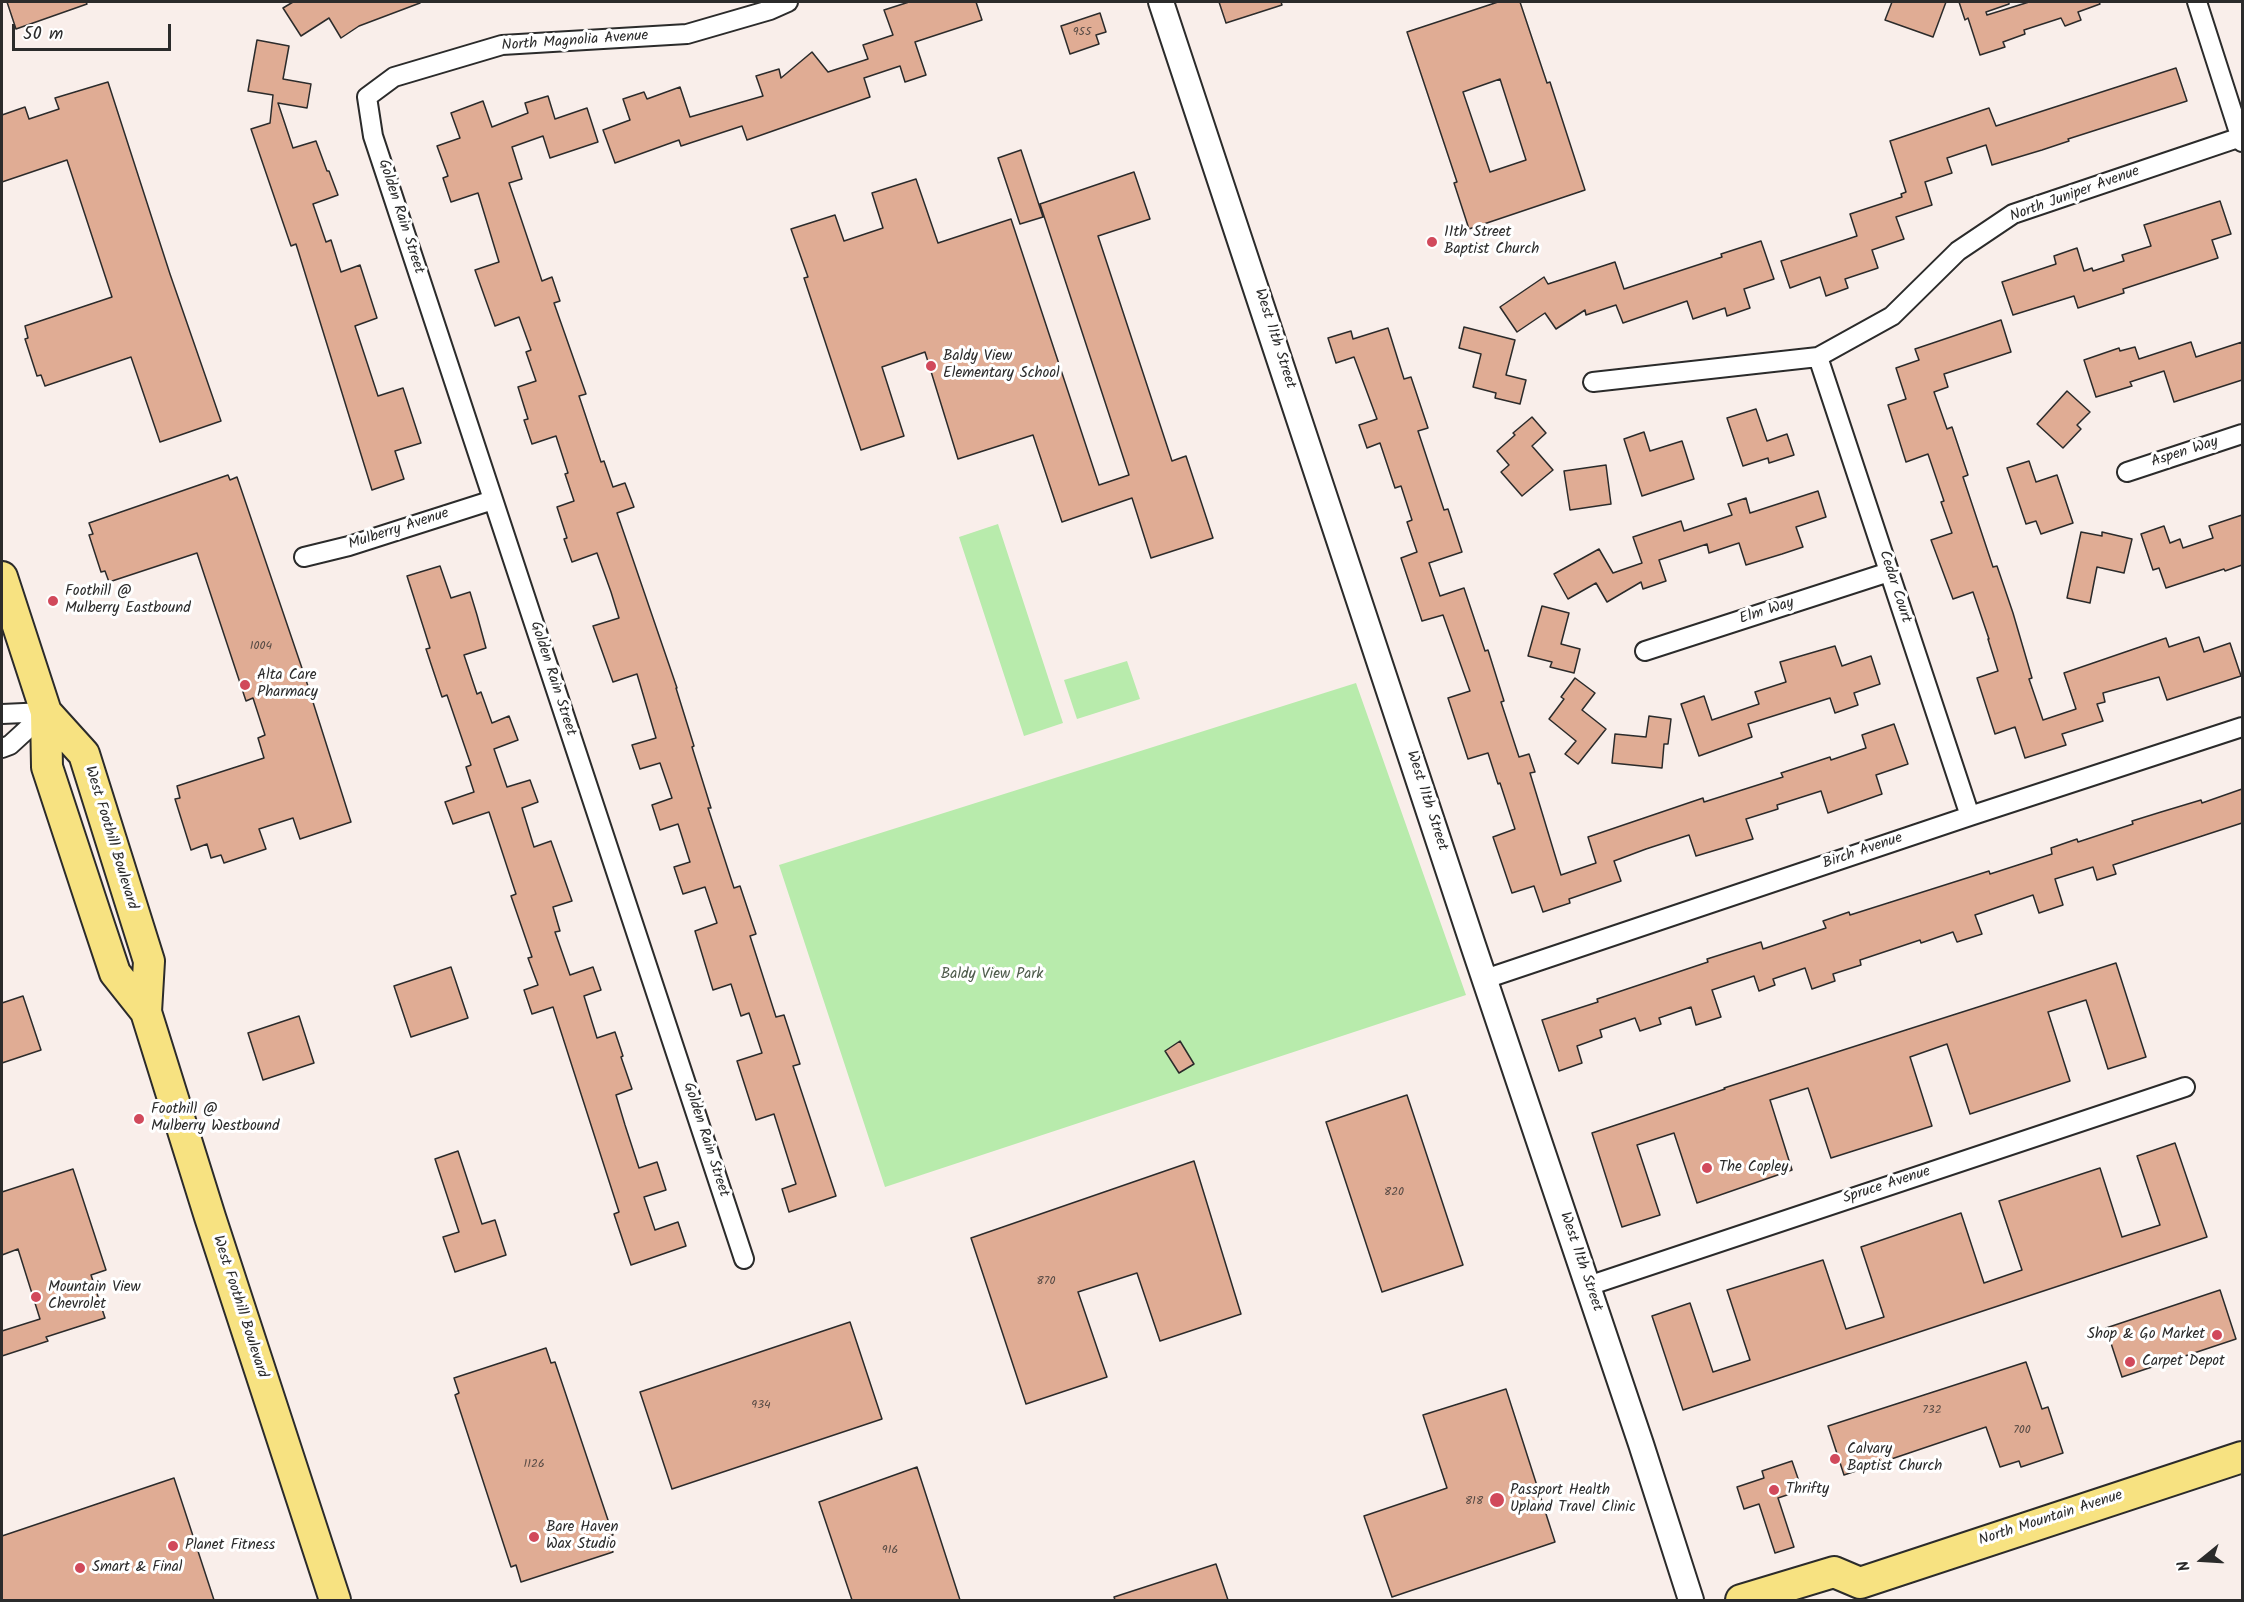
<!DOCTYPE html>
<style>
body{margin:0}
#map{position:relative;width:2244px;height:1602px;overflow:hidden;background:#f9eeea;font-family:Kalam,sans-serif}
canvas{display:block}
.frame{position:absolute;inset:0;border:3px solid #2b2b2b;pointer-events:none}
.north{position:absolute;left:2172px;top:1530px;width:60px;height:60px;-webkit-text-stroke:4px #fff;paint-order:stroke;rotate:252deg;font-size:16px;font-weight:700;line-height:24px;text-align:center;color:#2b2b2b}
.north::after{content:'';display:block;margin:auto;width:21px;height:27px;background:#2b2b2b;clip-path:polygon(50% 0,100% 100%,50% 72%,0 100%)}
.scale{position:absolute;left:12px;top:24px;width:159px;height:27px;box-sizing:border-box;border:3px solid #2b2b2b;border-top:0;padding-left:8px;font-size:18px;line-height:21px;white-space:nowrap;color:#2b2b2b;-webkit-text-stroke:4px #fff;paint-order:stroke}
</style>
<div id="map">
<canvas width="2244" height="1602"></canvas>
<div class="frame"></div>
<div class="north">N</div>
<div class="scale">50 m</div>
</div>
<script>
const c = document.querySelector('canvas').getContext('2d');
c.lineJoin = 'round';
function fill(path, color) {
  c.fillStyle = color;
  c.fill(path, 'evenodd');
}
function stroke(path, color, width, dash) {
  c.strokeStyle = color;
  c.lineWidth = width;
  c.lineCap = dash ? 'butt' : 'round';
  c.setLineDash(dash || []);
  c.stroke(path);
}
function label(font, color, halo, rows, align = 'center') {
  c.font = font + ' Kalam,sans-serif';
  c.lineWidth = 6;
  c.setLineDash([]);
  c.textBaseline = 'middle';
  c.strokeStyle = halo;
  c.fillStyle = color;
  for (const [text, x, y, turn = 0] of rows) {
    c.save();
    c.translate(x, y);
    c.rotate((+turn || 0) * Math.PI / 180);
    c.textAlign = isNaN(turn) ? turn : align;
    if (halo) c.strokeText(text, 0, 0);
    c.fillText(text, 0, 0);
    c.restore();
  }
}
const green = new Path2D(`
 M998,524L1063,723L1024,736L959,537Z
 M1127,661L1140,699L1077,719L1064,680Z
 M1356,683L1466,995L885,1187L779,865Z`);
const building = new Path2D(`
 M7,2H86L87,4L16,29Z
 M293,2H420V3L359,26L341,38L329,18L301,36L283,8Z
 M909,2H976L982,20L915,42L926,75L905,82L900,66L864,78L870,97L747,140L742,126L681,146L679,140L615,163L603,130L630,120L623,99L644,92L647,99L680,87L690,117L763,96L756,76L779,69L781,78L812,52L828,72L868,59L863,45L893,35L884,10Z
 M1219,2H1281L1282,5L1226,23Z
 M1498,2H1520L1547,83L1550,82L1585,190L1469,229L1454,183L1457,182L1407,32ZM1500,79L1526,160L1490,172L1463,92Z
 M1892,2H1946L1933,37L1885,20Z
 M1959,2H2009V4L1986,12L1987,15L2029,2H2099L2100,4L2078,12L2081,20L2065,26L2061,18L2024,30L2025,34L2003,42L2005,47L1980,55L1968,18L1965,20Z
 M1100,13L1106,32L1096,35L1099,44L1070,54L1061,26Z
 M257,40L289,46L283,79L311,84L307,108L278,103L293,148L316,141L327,171H329L338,195L313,204L326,242L331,240L341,272L360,265L377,318L355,326L378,396L403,388L421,443L395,451L404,479L372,490L296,244L291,246L251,129L270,123L273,95L248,91Z
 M2176,68L2187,101L2068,139L2069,141L2042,150L1992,165L1986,145L1947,158L1952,173L1925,182L1932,205L1896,217L1904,239L1872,250L1878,268L1845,279L1848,288L1826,296L1820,277L1790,288L1781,261L1857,236L1850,214L1902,197L1901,194L1906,192L1890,141L1989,108L1996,126Z
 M108,82L170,274L221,421L160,442L131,357L45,386L41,375L37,376L25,339L28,338L25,326L112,297L67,160L2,182V115L25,107L29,119L59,109L55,98Z
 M548,96L555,119L587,108L598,142L550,158L543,136L512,147L522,179L509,183L542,281L552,277L560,301L554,303L586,394L579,396L601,462L604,461L613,487L625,483L634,507L617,513L677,688H676L694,746L692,747L711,808H708L734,888L740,886L756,934L750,936L776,1017L784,1015L800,1064L793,1066L836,1196L789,1212L782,1189L796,1184L774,1114L756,1120L737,1061L762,1053L749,1013L741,1016L731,984L713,990L695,931L717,923L705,887L683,894L674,867L690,862L678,824L660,830L652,805L672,798L660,763L640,769L632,745L656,738L637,674L613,682L593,626L619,618L611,592L597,553L572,562L564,539L567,538L557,507L574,501L565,474L568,473L556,436L532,444L524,420L528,419L518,387L536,381L526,352L531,350L519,317L495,326L475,270L499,262L478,193L451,202L443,178L448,176L437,146L460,138L451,113L483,101L492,127L528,113L525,103Z
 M1021,150L1043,217L1020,224L998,158Z
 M1134,172L1150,219L1098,236L1172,461L1186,456L1213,538L1151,558L1132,498L1062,522L1033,435L958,459L925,352L882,367L904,436L861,450L804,278L808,277L791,229L835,215L844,241L883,228L872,193L916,179L938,243L1011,219L1099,485L1129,475L1040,204Z
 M2220,201L2231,234L2212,240L2218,258L2123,289L2124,293L2078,308L2074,296L2013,315L2002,282L2056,264L2054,256L2077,248L2084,271L2092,268L2093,271L2124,261L2122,255L2151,246L2144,225Z
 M1761,241L1774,279L1744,289L1750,308L1727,316L1725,308L1693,319L1687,301L1623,323L1616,305L1586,315L1585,310L1556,329L1545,313L1517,332L1500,307L1544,277L1548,284L1615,262L1624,289L1722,257L1721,254Z
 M2001,320L2011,352L1944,374L1948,387L1934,392L1947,429L1952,427L1968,475L1963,477L1993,567L1997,566L2013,613L2032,678L2029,679L2043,720L2076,709L2064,673L2166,638L2169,647L2199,637L2204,652L2230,643L2241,676L2167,700L2159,677L2103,693L2105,702L2097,704L2103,721L2062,734L2066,745L2025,758L2015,727L1995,734L1977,678L1998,671L1988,639H1989L1973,592L1953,599L1931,540L1952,533L1941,502L1944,501L1928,454L1906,462L1888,405L1906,399L1896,368L1919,360L1915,349Z
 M1464,327L1515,340L1506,375L1526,380L1520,404L1495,398L1496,393L1473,387L1481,354L1459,348Z
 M1388,328L1404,379L1411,377L1428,428L1418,431L1444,510L1448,509L1462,552L1429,563L1440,596L1464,588L1485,651L1488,650L1504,701L1501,702L1519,757L1529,754L1535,772L1530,773L1561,875L1596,863L1588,837L1703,798L1704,802L1783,777L1781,773L1830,757L1831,760L1866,748L1862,735L1894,724L1908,764L1876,775L1882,794L1828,813L1821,791L1777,805L1778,809L1746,819L1753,839L1696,856L1689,835L1646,849L1614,861L1621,881L1569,899L1570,903L1543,912L1534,886L1512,893L1493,837L1515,829L1500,783L1498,784L1488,753L1468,759L1448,698L1470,691L1443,615L1422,621L1401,558L1417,552L1407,522L1412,520L1401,486L1395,488L1380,443L1367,448L1359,425L1377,419L1354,357L1336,363L1328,338L1351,331L1353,339Z
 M2191,342L2196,357L2242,342V380L2174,402L2164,371L2130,382L2132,386L2096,397L2084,360L2119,348L2120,351L2135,347L2139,359Z
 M2067,391L2090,412L2077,425L2081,429L2063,448L2037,424Z
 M1756,409L1767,441L1787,434L1794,455L1769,463L1768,458L1743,466L1727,418Z
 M1532,417L1546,433L1532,446L1553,470L1522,496L1501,472L1509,465L1497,451L1515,435L1513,433Z
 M1644,432L1650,451L1682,441L1694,479L1642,496L1624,439Z
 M2029,461L2036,482L2057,475L2073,523L2041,534L2036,521L2026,524L2007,468Z
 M1606,465L1611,504L1570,510L1564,471Z
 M228,475L230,480L237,477L306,680L351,822L300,839L293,818L259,829L266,849L224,863L221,855L211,858L207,844L191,850L175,799L180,798L177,786L264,758L258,738L265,735L253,698L246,701L197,553L109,582L105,571L101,572L89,535L93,534L89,523Z
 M1818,491L1826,517L1796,527L1803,547L1782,554L1746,565L1739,543L1709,553L1707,544L1659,560L1666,581L1643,589L1641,582L1607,602L1596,583L1568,599L1554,574L1599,549L1613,573L1642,563L1633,537L1681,521L1684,531L1732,515L1728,504L1746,498L1750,513Z
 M2242,515V565L2225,571L2224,569L2166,588L2159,568L2153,570L2141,534L2164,526L2170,543L2180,539L2183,548L2213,538L2209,526Z
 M2081,532L2102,536V532L2132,539L2124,573L2097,567L2090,603L2067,598Z
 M440,566L451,598L470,592L477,615L486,648L464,655L477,694L481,692L492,723L509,716L518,740L494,749L507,787L530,780L538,802L522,808L534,847L551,841L572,901L553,907L560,931L555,932L570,975L593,967L601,990L584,996L597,1038L615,1032L623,1056L621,1057L632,1089L616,1095L625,1125L639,1168L657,1162L666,1190L644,1197L655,1230L678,1222L686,1246L631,1265L614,1214L619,1212L553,1007L532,1014L524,990L538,985L528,958L532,957L511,896L516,894L489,812L453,824L445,802L474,792L466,767L471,765L447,695L442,697L426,649L430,648L407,576Z
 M1542,606L1569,613L1561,644L1580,649L1574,673L1550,667L1552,662L1528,656Z
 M1835,646L1842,666L1871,656L1880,684L1854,693L1858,705L1835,713L1830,698L1748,724L1752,737L1699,756L1681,704L1704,696L1712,720L1759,704L1755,692L1786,682L1780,662Z
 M1575,678L1595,693L1582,710L1606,729L1578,764L1565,754L1576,741L1549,719L1564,699L1561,697Z
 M1649,716L1671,719L1668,744H1664L1662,768L1612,763L1615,734L1646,737Z
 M2242,789V823L2113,865L2116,874L2097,880L2093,867L2055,879L2063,905L2039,913L2033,895L1975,915L1982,934L1957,942L1953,932L1921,943L1920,940L1860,960L1861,965L1833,974L1835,981L1812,989L1805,968L1773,979L1775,985L1759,991L1754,976L1712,990L1721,1017L1696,1025L1691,1007L1659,1018L1661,1024L1640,1031L1635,1018L1600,1030L1602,1037L1577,1046L1582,1063L1559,1071L1542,1020L1598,1002L1597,999L1708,962L1707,959L1761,942L1763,949L1826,928L1823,921L1849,912L1850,915L1989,871L1990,874L2052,854L2051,848L2077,839L2078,842L2133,824L2132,821L2161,812L2201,800L2202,803Z
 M2116,963L2146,1057L2108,1069L2086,1000L2048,1012L2070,1081L1970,1114L1947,1044L1910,1057L1932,1126L1831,1158L1808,1088L1770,1100L1792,1170L1697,1203L1674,1133L1637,1145L1660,1215L1622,1227L1592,1133L1725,1089L1724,1088Z
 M451,967L468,1018L411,1037L394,986Z
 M23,996L41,1050L2,1063V1003Z
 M299,1016L314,1063L263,1080L248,1033Z
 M1180,1041L1194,1064L1179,1073L1165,1051Z
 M1407,1095L1463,1265L1382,1292L1326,1122Z
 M2175,1143L2207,1237L1683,1410L1652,1316L1690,1303L1713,1372L1750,1360L1727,1290L1823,1260L1846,1329L1884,1317L1861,1247L1961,1213L1984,1283L2022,1270L1999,1201L2100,1168L2122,1237L2160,1225L2137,1156Z
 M458,1151L482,1224L495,1220L506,1255L455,1272L443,1237L459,1232L435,1159Z
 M1194,1161L1241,1314L1160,1341L1137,1273L1078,1292L1107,1377L1026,1404L971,1238Z
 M73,1169L106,1270L91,1275L105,1318L46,1337L48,1341L2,1356V1331L40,1319L18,1249L2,1255V1192Z
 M2220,1290L2236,1339L2122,1377L2106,1328Z
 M850,1322L882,1419L672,1489L640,1392Z
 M546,1348L551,1363L555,1362L613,1535L608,1536L613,1552L521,1582L516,1565L511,1567L455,1395L459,1393L454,1378Z
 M2026,1362L2042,1409L2048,1407L2063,1453L2021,1467L2019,1461L2000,1467L1986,1427L1844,1475L1828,1426Z
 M1506,1389L1555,1542L1392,1597L1364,1516L1447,1488L1423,1415Z
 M1792,1461L1802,1490L1778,1498L1794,1547L1775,1553L1759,1504L1744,1509L1737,1487L1764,1478L1762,1471Z
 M917,1467L960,1600H852L819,1502Z
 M174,1478L214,1600H2V1536Z
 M1216,1564L1228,1600H1115L1114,1597Z`);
const minor = new Path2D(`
 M2197,2L2242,142
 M1818,357L1970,816
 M1593,382L1818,357L1892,316L1958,251L2013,214L2241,137
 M2127,472L2242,434
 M304,557L349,546L493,500
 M1645,651L1889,572
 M2,714L46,712
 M2,748L10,745L46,712
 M1485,979L1970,816L2242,727
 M744,1259L373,136L367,97L394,77L502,45L687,34L770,10L788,2
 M1588,1286L2185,1087`);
const tertiary = new Path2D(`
 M1161,2L1473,945L1641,1444L1691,1600`);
const primary = new Path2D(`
 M2,577L46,712L47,767L96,916L115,973L146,1012
 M46,712L84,754L149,961L146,1012L210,1217L335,1600
 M1741,1600L1834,1572L1860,1583L2242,1457`);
const markers = [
 [1432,242,6,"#d1495b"],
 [931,366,6,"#d1495b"],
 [53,601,6,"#d1495b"],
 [245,685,6,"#d1495b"],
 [139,1119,6,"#d1495b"],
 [1707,1168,6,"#d1495b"],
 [36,1297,6,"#d1495b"],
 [2217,1335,6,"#d1495b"],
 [2130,1362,6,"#d1495b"],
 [1835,1459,6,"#d1495b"],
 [1774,1490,6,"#d1495b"],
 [1497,1500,8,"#d1495b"],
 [534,1537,6,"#d1495b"],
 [173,1546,6,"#d1495b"],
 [80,1568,6,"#d1495b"]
];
const numberNames = [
 ["955",1082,33],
 ["1004",261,647],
 ["820",1394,1193],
 ["870",1046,1282],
 ["934",761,1406],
 ["732",1932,1411],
 ["700",2022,1431],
 ["1126",534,1465],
 ["818",1474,1502],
 ["916",890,1551]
];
const streetNames = [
 ["North Magnolia Avenue",575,42,-4],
 ["North Juniper Avenue",2075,195,-20],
 ["Golden Rain Street",400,217,72],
 ["West 11th Street",1274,339,72],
 ["Aspen Way",2185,453,-18],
 ["Mulberry Avenue",399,530,-18],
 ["Cedar Court",1894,587,72],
 ["Elm Way",1767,612,-18],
 ["Golden Rain Street",552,679,72],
 ["West 11th Street",1426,801,72],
 ["West Foothill Boulevard",110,838,73],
 ["Birch Avenue",1863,852,-19],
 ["Golden Rain Street",705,1140,72],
 ["Spruce Avenue",1887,1186,-18],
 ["West 11th Street",1580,1262,71],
 ["West Foothill Boulevard",239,1307,72],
 ["North Mountain Avenue",2051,1519,-18]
];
const poiNames = [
 ["11th Street",1444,233],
 ["Baptist Church",1444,250],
 ["Baldy View",943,357],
 ["Elementary School",943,374],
 ["Foothill @",65,592],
 ["Mulberry Eastbound",65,609],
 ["Alta Care",257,676],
 ["Pharmacy",257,693],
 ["Foothill @",151,1110],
 ["Mulberry Westbound",151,1127],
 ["The Copley",1719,1168],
 ["Mountain View",48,1288],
 ["Chevrolet",48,1305],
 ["Shop & Go Market",2205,1335,"right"],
 ["Carpet Depot",2142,1362],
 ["Calvary",1847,1450],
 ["Baptist Church",1847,1467],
 ["Thrifty",1786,1490],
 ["Passport Health",1510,1491],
 ["Upland Travel Clinic",1510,1508],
 ["Bare Haven",546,1528],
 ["Wax Studio",546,1545],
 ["Planet Fitness",185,1546],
 ["Smart & Final",92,1568]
];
const parkNames = [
 ["Baldy View Park",992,975]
];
fill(green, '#b8ebac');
fill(building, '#e0ac94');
stroke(building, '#2b2b2b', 1.5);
stroke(minor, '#2b2b2b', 22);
stroke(tertiary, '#2b2b2b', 28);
stroke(primary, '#2b2b2b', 34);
stroke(minor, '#fff', 18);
stroke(tertiary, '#fff', 24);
stroke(primary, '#f7e281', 30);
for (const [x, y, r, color] of markers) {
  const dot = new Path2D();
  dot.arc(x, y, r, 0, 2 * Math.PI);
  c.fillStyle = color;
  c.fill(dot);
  stroke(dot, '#fff', 2);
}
label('12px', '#584b45', null, numberNames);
label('15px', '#2b2b2b', '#fff', streetNames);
label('15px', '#2b2b2b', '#fff', poiNames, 'left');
label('15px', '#4e5b4b', '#fff', parkNames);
</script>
